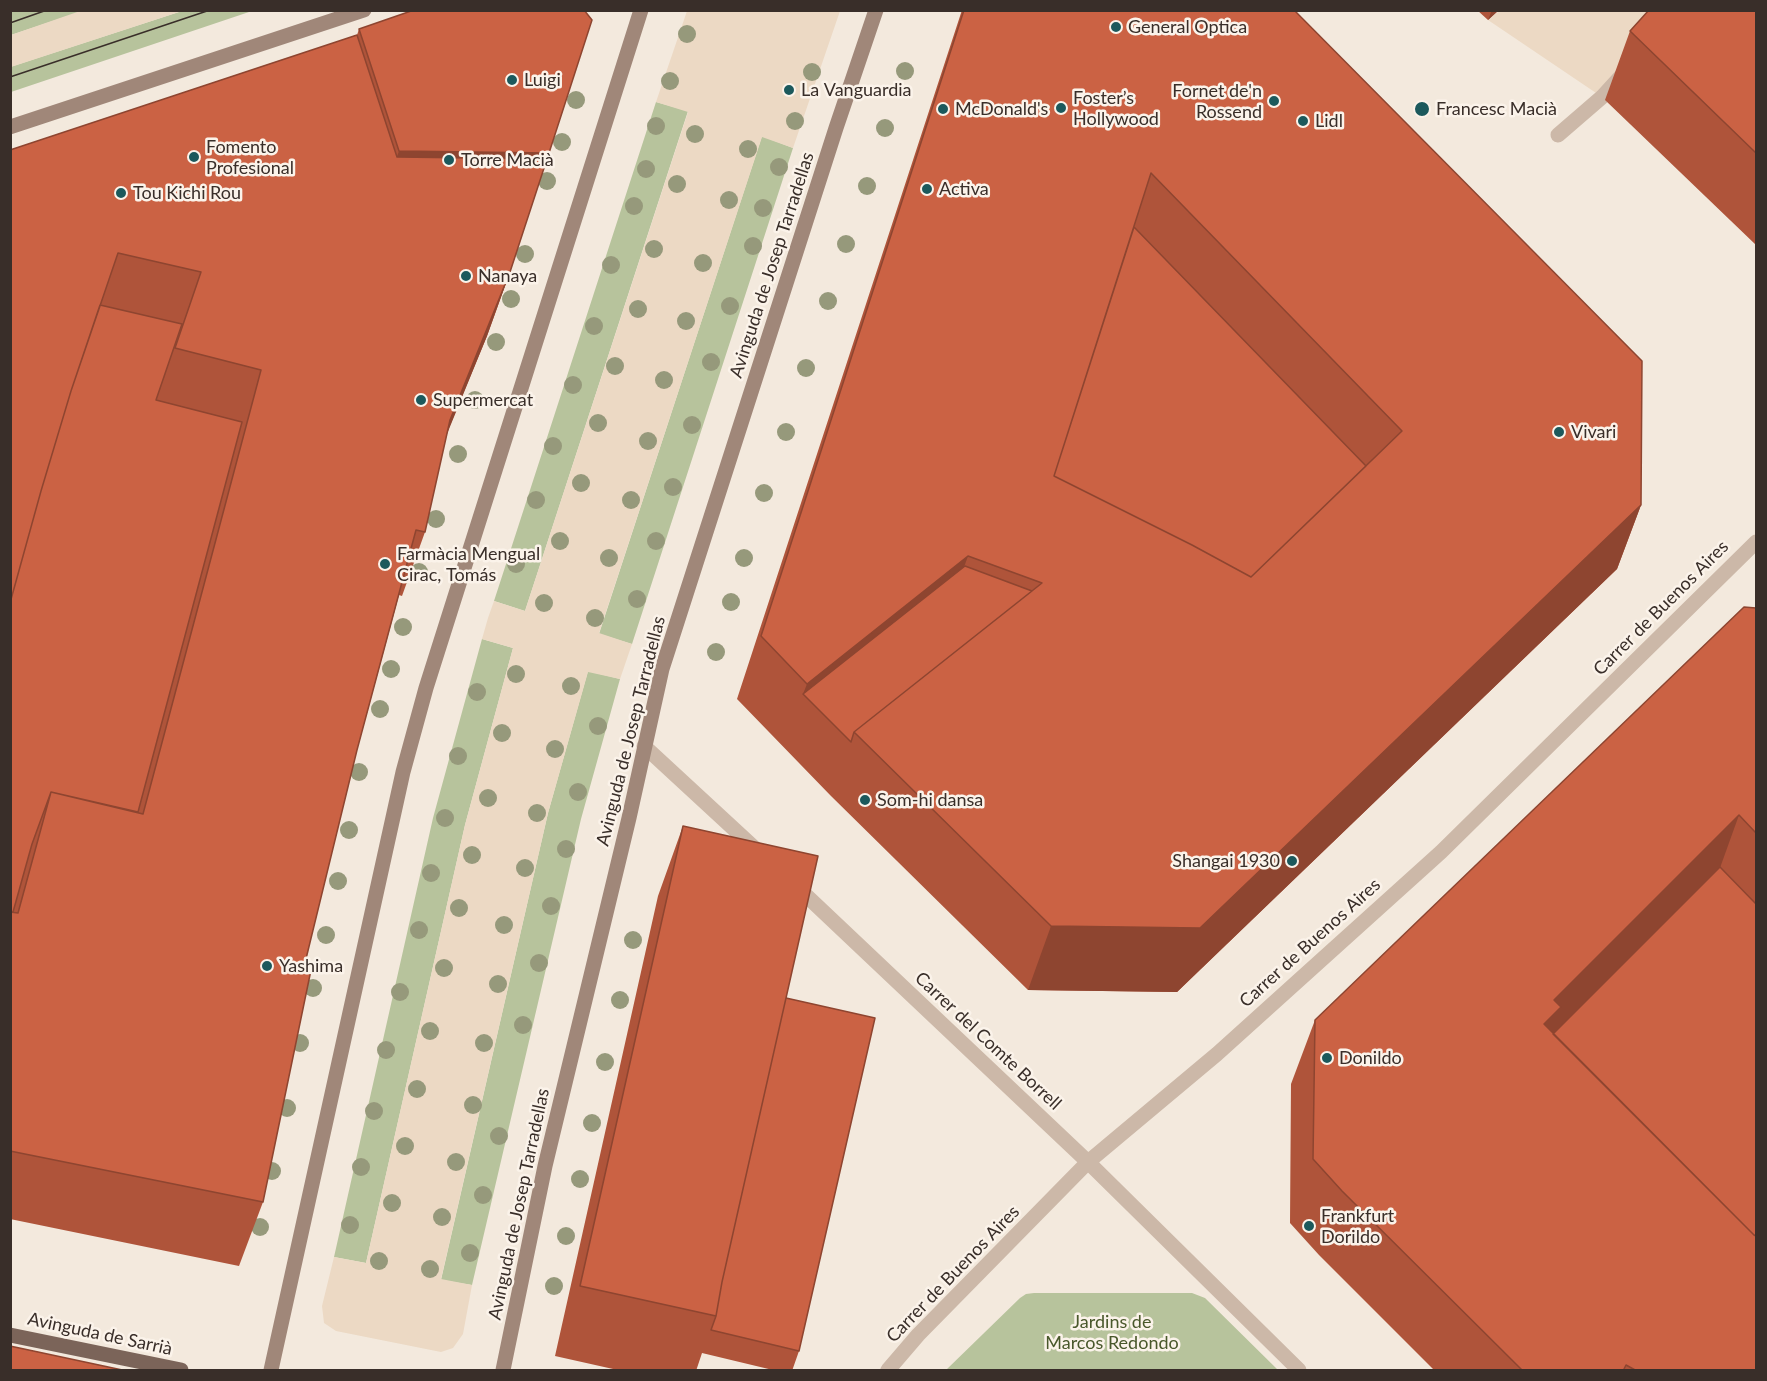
<!DOCTYPE html>
<meta charset="utf-8">
<style>
body{margin:0}
#map{position:relative;width:1767px;height:1381px;overflow:hidden;background:#f3e9dd;font-family:Lato,sans-serif}
canvas{display:block}
.frame{position:absolute;inset:0;border:12px solid #392e29;pointer-events:none}
</style>
<div id="map">
<canvas width="1767" height="1381"></canvas>
<div class="frame"></div>
</div>
<script>
const c = document.querySelector('canvas').getContext('2d');
c.lineJoin = 'round';
function fill(path, color) {
  c.fillStyle = color;
  c.fill(path, 'evenodd');
}
function stroke(path, color, width, dash) {
  c.strokeStyle = color;
  c.lineWidth = width;
  c.lineCap = dash ? 'butt' : 'round';
  c.setLineDash(dash || []);
  c.stroke(path);
}
function label(font, color, halo, rows, align = 'center') {
  c.font = font + ' Lato,sans-serif';
  c.lineWidth = 5;
  c.setLineDash([]);
  c.textBaseline = 'middle';
  c.strokeStyle = halo;
  c.fillStyle = color;
  for (const [text, x, y, turn = 0] of rows) {
    c.save();
    c.translate(x, y);
    c.rotate((+turn || 0) * Math.PI / 180);
    c.textAlign = isNaN(turn) ? turn : align;
    if (halo) c.strokeText(text, 0, 0);
    c.fillText(text, 0, 0);
    c.restore();
  }
}
const green = new Path2D(`
 M11,10L83,11L11,35Z
 M182,11H252L11,92L10,67Z
 M656,102L688,111L525,611L494,601Z
 M762,136L793,148L632,644L599,634Z
 M482,639L513,648L465,825L366,1263L334,1257L433,818Z
 M588,671L620,679L581,819L472,1285L441,1280L548,813Z
 M1034,1293H1192L1205,1298L1278,1370H946L1020,1298L1026,1294Z`);
const plaza = new Path2D(`
 M83,10H182V11L11,67V35Z
 M687,11H840L793,148L762,137L599,633L632,644L620,679L588,672L548,813L441,1279L472,1285L463,1334L453,1348L441,1352L336,1331L324,1323L322,1306L334,1257L366,1263L465,825L513,648L482,639L488,618L494,601L525,611L688,112L656,102Z
 M1499,11H1682L1602,97L1488,20Z`);
const street = new Path2D(`
 M1558,135L1602,97L1623,74
 M644,746L761,854
 M794,884L1088,1162L1299,1370
 M888,1370L918,1335L1088,1162L1217,1054L1441,852L1756,542`);
const secondary = new Path2D(`
 M10,127L364,10
 M271,1370L403,772L426,688L641,10
 M503,1370L545,1166L629,818L662,669L836,128L876,10`);
const primary = new Path2D(`
 M10,1335L181,1370`);
const tram = new Path2D(`
 M10,23L47,10
 M10,77L210,10`);
const trees = [
 [687,34],
 [905,71],
 [812,72],
 [670,81],
 [576,100],
 [795,121],
 [656,126],
 [885,128],
 [695,134],
 [562,142],
 [748,149],
 [779,167],
 [646,169],
 [547,181],
 [677,184],
 [867,186],
 [729,200],
 [634,206],
 [763,208],
 [846,244],
 [753,246],
 [654,249],
 [525,254],
 [703,263],
 [611,265],
 [511,299],
 [828,301],
 [730,306],
 [638,309],
 [686,321],
 [594,326],
 [496,342],
 [711,362],
 [615,366],
 [806,368],
 [664,380],
 [573,385],
 [475,400],
 [598,423],
 [692,425],
 [786,432],
 [648,441],
 [553,446],
 [458,454],
 [581,483],
 [673,487],
 [764,493],
 [536,500],
 [631,500],
 [436,519],
 [560,541],
 [656,541],
 [609,558],
 [744,558],
 [516,564],
 [419,572],
 [637,599],
 [731,602],
 [544,603],
 [595,618],
 [403,627],
 [716,652],
 [391,669],
 [516,674],
 [571,686],
 [477,692],
 [380,709],
 [598,726],
 [502,733],
 [555,749],
 [458,756],
 [359,772],
 [578,792],
 [488,798],
 [537,813],
 [445,818],
 [349,830],
 [566,849],
 [472,855],
 [525,868],
 [431,873],
 [338,881],
 [551,906],
 [459,908],
 [504,925],
 [419,930],
 [326,935],
 [633,940],
 [539,963],
 [444,968],
 [498,984],
 [313,988],
 [400,992],
 [620,1000],
 [523,1025],
 [430,1031],
 [300,1043],
 [484,1043],
 [386,1050],
 [605,1062],
 [417,1089],
 [473,1105],
 [287,1108],
 [374,1111],
 [592,1123],
 [499,1136],
 [405,1146],
 [456,1162],
 [361,1167],
 [272,1171],
 [580,1179],
 [483,1195],
 [392,1203],
 [442,1217],
 [350,1225],
 [260,1227],
 [566,1236],
 [470,1253],
 [379,1261],
 [430,1269],
 [554,1286]
];
const wall = new Path2D(`
 M962,10H1294L1641,505L1617,569L1177,992L1028,990L831,796L737,699Z
 M1477,10H1499L1488,20Z
 M1756,10V245L1605,100L1630,31Z
 M592,20L510,272L487,336L446,435L425,532L402,596L399,595L357,750L304,967L263,1202L239,1266L10,1219V150L357,35L359,29Z
 M1756,608V1371H1435L1319,1255L1290,1223L1291,1084L1315,1020Z
 M683,826L786,998L799,1351L792,1371H777L702,1353L696,1371H622L555,1356L658,896Z`);
const shadedWall = new Path2D(`
 M1492,10H1499L1488,20Z
 M399,151L549,153L523,223L374,221Z
 M510,272L487,336L427,483L450,420Z
 M1641,505L1617,569L1177,992L1028,990L1051,926Z
 M968,556L945,620L803,694L807,684Z
 M1739,815L1716,879L1525,1076L1544,1024L1554,1000Z`);
const building = new Path2D(`
 M414,10H584L592,20L549,153L399,151L359,29Z
 M964,10H1294L1642,361L1641,505L1200,928L1051,926L854,732L1042,583L968,556L807,684L761,636ZM1151,173L1402,431L1251,577L1192,545L1054,476Z
 M1649,10H1756V153L1630,31Z
 M357,35L397,157L547,159L510,272L450,420L425,532L416,530L357,750L304,967L311,970L263,1202L10,1151V912L18,913L51,792L143,814L261,370L175,348L201,272L118,253L71,391L41,491L10,603V150Z
 M1134,227L1366,466L1251,577L1192,545L1054,476Z
 M100,305L182,324L156,400L242,422L138,812L51,792L32,844L13,912H10V603L41,491L71,391Z
 M965,566L1032,591L854,732L851,742L803,694Z
 M1744,607L1756,608V833L1739,815L1554,1000L1561,1007L1544,1024L1754,1235L1756,1236V1371H1637L1626,1365L1623,1371H1523L1342,1191L1313,1159L1315,1020Z
 M683,826L818,856L722,1282L716,1316L580,1286Z
 M1720,867L1756,904V1236L1754,1235L1553,1034Z
 M786,998L875,1018L799,1351L711,1330L716,1316L722,1282Z
 M10,1346L127,1371H10Z`);
const markers = [
 [1116,27,6,"#1c595c"],
 [512,80,6,"#1c595c"],
 [789,90,6,"#1c595c"],
 [1274,101,6,"#1c595c"],
 [1061,108,6,"#1c595c"],
 [943,109,6,"#1c595c"],
 [1422,109,8,"#1c595c"],
 [1303,121,6,"#1c595c"],
 [194,157,6,"#1c595c"],
 [449,160,6,"#1c595c"],
 [927,189,6,"#1c595c"],
 [121,193,6,"#1c595c"],
 [466,276,6,"#1c595c"],
 [421,400,6,"#1c595c"],
 [1559,432,6,"#1c595c"],
 [385,564,6,"#1c595c"],
 [865,800,6,"#1c595c"],
 [1292,861,6,"#1c595c"],
 [267,966,6,"#1c595c"],
 [1327,1058,6,"#1c595c"],
 [1309,1226,6,"#1c595c"]
];
const poiNames = [
 ["General Optica",1128,27],
 ["Luigi",524,80],
 ["La Vanguardia",801,90],
 ["Fornet de'n",1262,91,"right"],
 ["Rossend",1262,112,"right"],
 ["Foster’s",1073,98],
 ["Hollywood",1073,119],
 ["McDonald's",955,109],
 ["Francesc Macià",1436,109],
 ["Lidl",1315,121],
 ["Fomento",206,147],
 ["Profesional",206,168],
 ["Torre Macià",461,160],
 ["Activa",939,189],
 ["Tou Kichi Rou",133,193],
 ["Nanaya",478,276],
 ["Supermercat",433,400],
 ["Vivari",1571,432],
 ["Farmàcia Mengual",397,554],
 ["Cirac, Tomás",397,575],
 ["Som-hi dansa",877,800],
 ["Shangai 1930",1280,861,"right"],
 ["Yashima",279,966],
 ["Donildo",1339,1058],
 ["Frankfurt",1321,1216],
 ["Dorildo",1321,1237]
];
const streetNames = [
 ["Avinguda de Josep Tarradellas",772,265,-72],
 ["Carrer de Buenos Aires",1661,608,-45],
 ["Avinguda de Josep Tarradellas",631,731,-76],
 ["Carrer de Buenos Aires",1310,943,-42],
 ["Carrer del Comte Borrell",988,1041,43],
 ["Avinguda de Josep Tarradellas",519,1204,-78],
 ["Carrer de Buenos Aires",953,1274,-46],
 ["Avinguda de Sarrià",100,1334,12]
];
const parkNames = [
 ["Jardins de",1112,1322],
 ["Marcos Redondo",1112,1343]
];
fill(green, '#b7c39c');
fill(plaza, '#ecd9c4');
stroke(street, '#ccb8a8', 15);
stroke(secondary, '#a08779', 15);
stroke(primary, '#7b6459', 15);
stroke(tram, '#392e29', 1.5);
c.fillStyle = '#96997b';
for (const [x, y] of trees) {
  c.beginPath();
  c.arc(x, y, 9, 0, 2 * Math.PI);
  c.fill();
}
fill(wall, '#af543a');
fill(shadedWall, '#8e4530');
fill(building, '#cb6244');
stroke(building, '#8e4530', 1.5);
for (const [x, y, r, color] of markers) {
  const dot = new Path2D();
  dot.arc(x, y, r, 0, 2 * Math.PI);
  c.fillStyle = color;
  c.fill(dot);
  stroke(dot, '#fbf3ea', 2);
}
label('18px', '#392e29', '#fbf3ea', poiNames, 'left');
label('18px', '#392e29', '#fbf3ea', streetNames);
label('18px', '#49582b', '#fbf3ea', parkNames);
</script>
